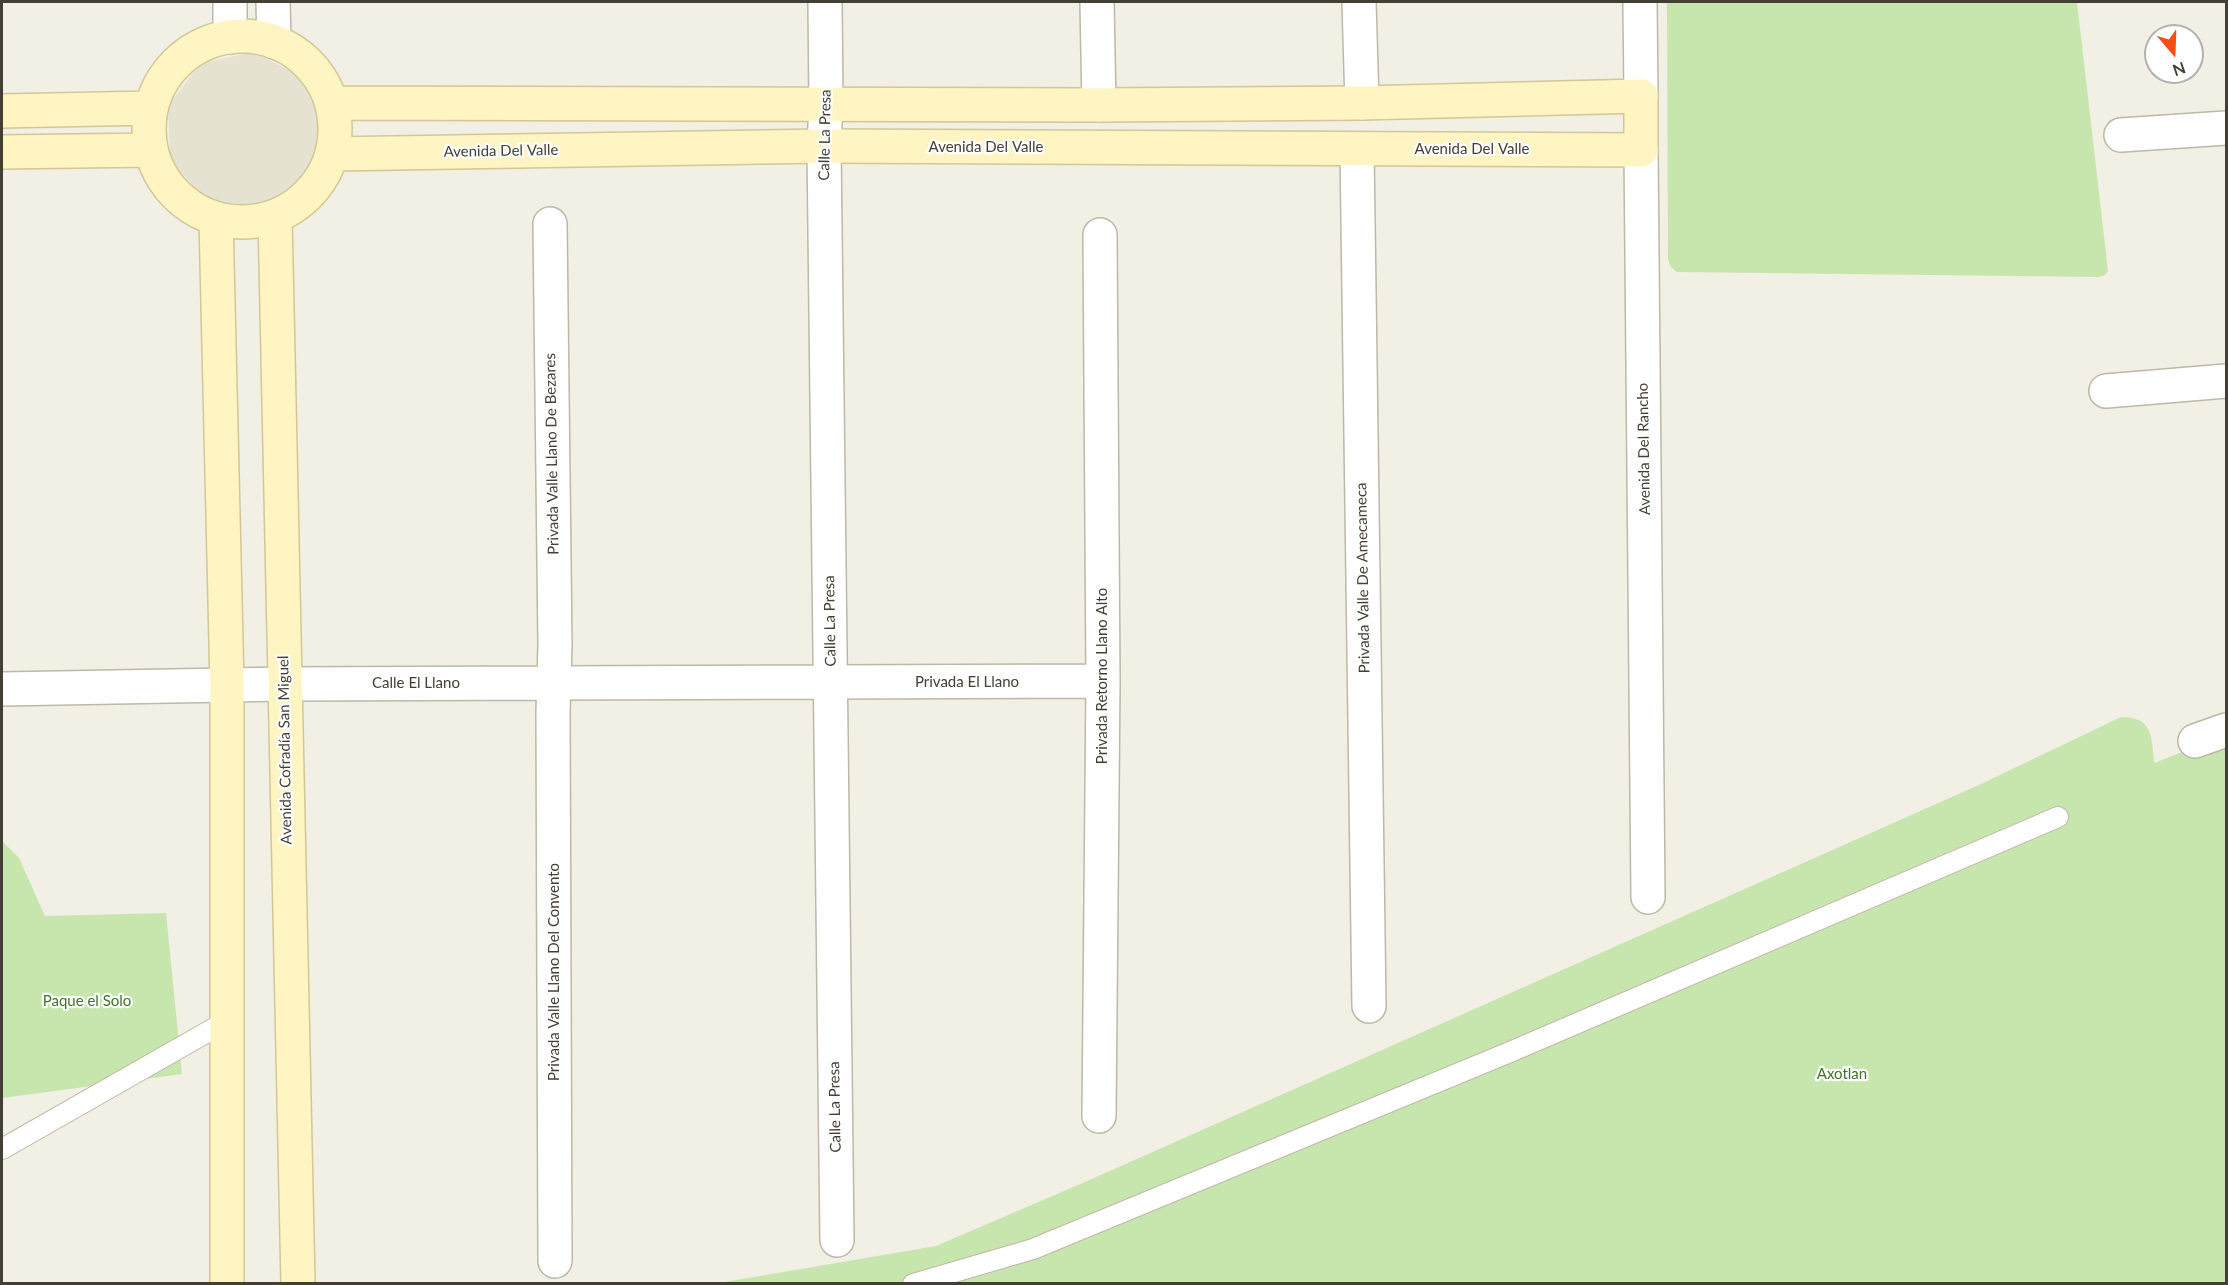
<!DOCTYPE html>
<meta charset="utf-8">
<style>
body{margin:0}
#map{position:relative;width:2228px;height:1285px;overflow:hidden;background:#f2efe4;font-family:Lato,sans-serif}
canvas{display:block}
.frame{position:absolute;inset:0;border:3px solid #443f34;pointer-events:none}
.north{position:absolute;left:2144px;top:24px;width:60px;height:60px;box-sizing:border-box;background:#fff;border:2px solid #b4b2ae;border-radius:50%;rotate:161deg;font-size:16px;font-weight:700;line-height:24px;text-align:center;color:#443f34}
.north::after{content:'';display:block;margin:auto;width:21px;height:27px;background:#f64e17;clip-path:polygon(50% 0,100% 100%,50% 72%,0 100%)}
</style>
<div id="map">
<canvas width="2228" height="1285"></canvas>
<div class="frame"></div>
<div class="north">N</div>
</div>
<script>
const c = document.querySelector('canvas').getContext('2d');
c.lineJoin = 'round';
function fill(path, color) {
  c.fillStyle = color;
  c.fill(path, 'evenodd');
}
function stroke(path, color, width, dash) {
  c.strokeStyle = color;
  c.lineWidth = width;
  c.lineCap = dash ? 'butt' : 'round';
  c.setLineDash(dash || []);
  c.stroke(path);
}
function label(font, color, halo, rows, align = 'center') {
  c.font = font + ' Lato,sans-serif';
  c.lineWidth = 4.5;
  c.setLineDash([]);
  c.textBaseline = 'middle';
  c.strokeStyle = halo;
  c.fillStyle = color;
  for (const [text, x, y, turn = 0] of rows) {
    c.save();
    c.translate(x, y);
    c.rotate((+turn || 0) * Math.PI / 180);
    c.textAlign = isNaN(turn) ? turn : align;
    if (halo) c.strokeText(text, 0, 0);
    c.fillText(text, 0, 0);
    c.restore();
  }
}
const residential = new Path2D(`
 M254,52L302,77L323,127L306,178L260,207L206,200L170,160L168,106L201,63Z`);
const green = new Path2D(`
 M1667,2H2077L2108,271L2105,275L2099,277L1677,272L1671,267L1668,260Z
 M2121,717C2153,717 2152,737 2154,763L2226,735V1283L713,1284L936,1246L1085,1182L1981,784Z
 M2,841L19,858L45,916L166,913L182,1074L2,1098Z`);
const lane = new Path2D(`
 M2,1149L225,1022
 M913,1284L1033,1249L1510,1052L2058,817`);
const street = new Path2D(`
 M230,2V37
 M273,2L274,42
 M825,2L826,104L824,146L837,1240
 M1097,2L1099,105
 M1359,2L1362,103
 M1640,2L1641,96
 M2121,135L2226,128
 M1357,149L1369,1006
 M1641,150L1648,897
 M550,224L555,645L553,712L555,1261
 M2106,391L2226,381
 M2,689L284,684L1103,681
 M2195,741L2226,730
 M1099,1116L1103,681L1100,235`);
const secondary = new Path2D(`
 M149 129a93 93 0 1 1 186 0a93 93 0 1 1-186 0Z
 M2,111L151,108
 M2,152L151,150
 M332,154L824,146L1641,150V96L1362,103L1099,105L332,103
 M275,216L298,1284
 M216,219L227,685V1284`);
const streetNames = [
 ["Calle La Presa",825,135,-89],
 ["Avenida Del Valle",986,147],
 ["Avenida Del Valle",1472,149],
 ["Avenida Del Valle",501,151,-1],
 ["Avenida Del Rancho",1644,449,-91],
 ["Privada Valle Llano De Bezares",552,454,-91],
 ["Privada Valle De Amecameca",1363,578,-91],
 ["Calle La Presa",830,621,-91],
 ["Privada Retorno Llano Alto",1102,676,-90],
 ["Privada El Llano",967,682],
 ["Calle El Llano",416,683],
 ["Avenida Cofradía San Miguel",285,750,-91],
 ["Privada Valle Llano Del Convento",554,972,-90],
 ["Calle La Presa",835,1107,-91]
];
const parkNames = [
 ["Paque el Solo",87,1001],
 ["Axotlan",1842,1074]
];
fill(residential, '#e6e2d2');
fill(green, '#c7e6ad');
stroke(lane, '#bdb8a7', 22);
stroke(street, '#bdb8a7', 36);
stroke(secondary, '#d2c795', 36);
stroke(lane, '#fff', 20);
stroke(street, '#fff', 33);
stroke(secondary, '#fef5c3', 33);
label('15px', '#443f34', '#fff', streetNames);
label('15px', '#3e7429', '#fff', parkNames);
</script>
